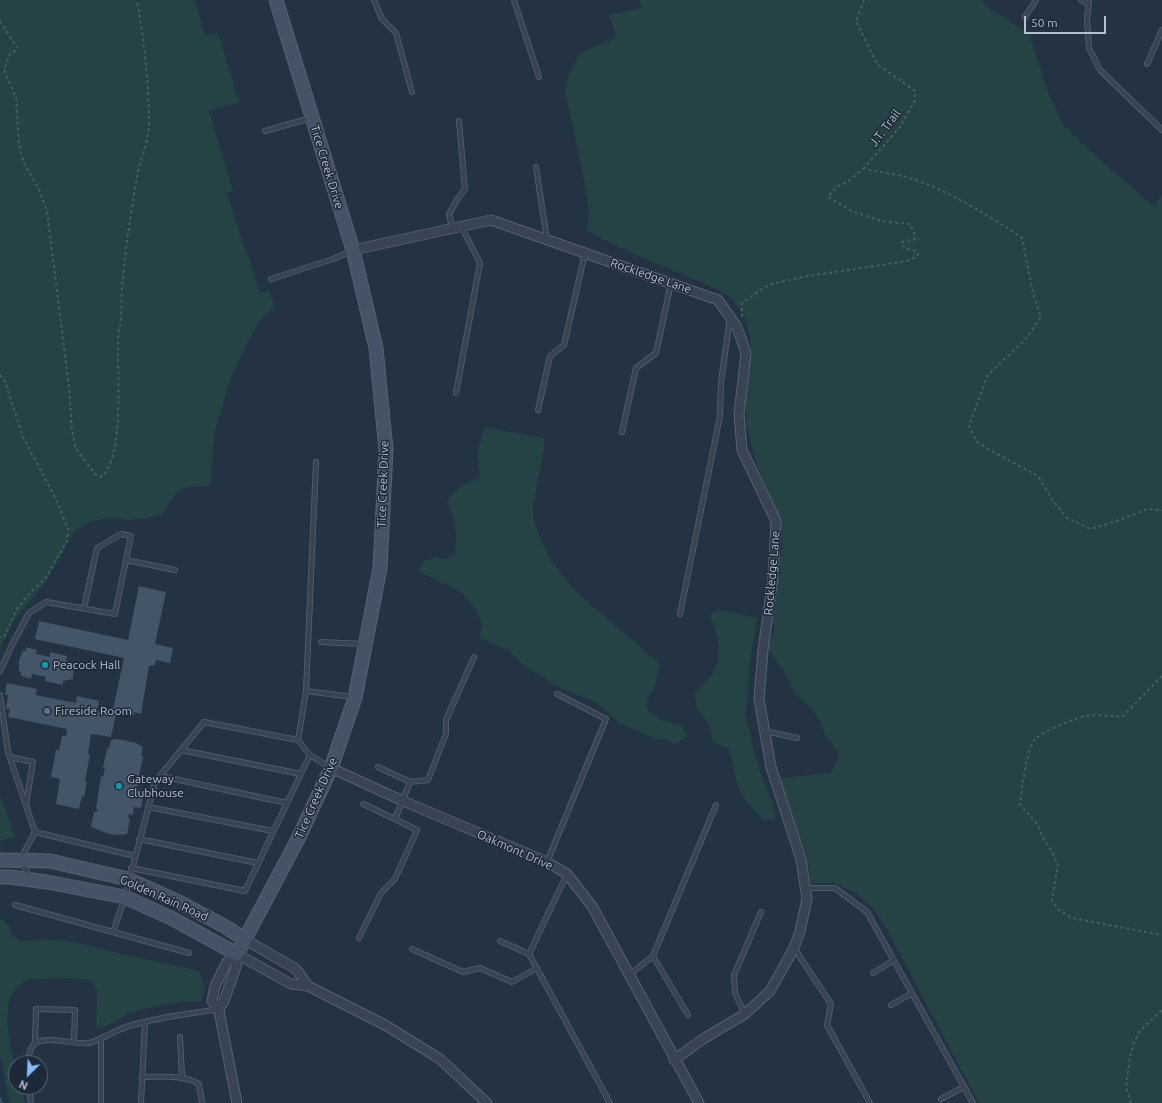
<!DOCTYPE html>
<style>
body{margin:0}
#map{position:relative;width:1162px;height:1103px;overflow:hidden;background:#233344;font-family:Ubuntu,sans-serif}
canvas{display:block}
.north{position:absolute;left:8px;top:1055px;width:40px;height:40px;box-sizing:border-box;background:#1d2938;border:1px solid #5a6574;border-radius:50%;rotate:204deg;font-size:11px;font-weight:700;line-height:16px;text-align:center;color:#b5bfcd}
.north::after{content:'';display:block;margin:auto;width:14px;height:18px;background:#88bcff;clip-path:polygon(50% 0,100% 100%,50% 72%,0 100%)}
.scale{position:absolute;left:1024px;top:16px;width:82px;height:18px;box-sizing:border-box;border:2px solid #b5bfcd;border-top:0;padding-left:5px;font-size:12px;line-height:14px;white-space:nowrap;color:#b5bfcd;-webkit-text-stroke:3px #1d2938;paint-order:stroke}
</style>
<div id="map">
<canvas width="1162" height="1103"></canvas>
<div class="north">N</div>
<div class="scale">50 m</div>
</div>
<script>
const c = document.querySelector('canvas').getContext('2d');
c.lineJoin = 'round';
function fill(path, color) {
  c.fillStyle = color;
  c.fill(path, 'evenodd');
}
function stroke(path, color, width, dash) {
  c.strokeStyle = color;
  c.lineWidth = width;
  c.lineCap = dash ? 'butt' : 'round';
  c.setLineDash(dash || []);
  c.stroke(path);
}
function label(font, color, halo, rows, align = 'center') {
  c.font = font + ' Ubuntu,sans-serif';
  c.lineWidth = 3;
  c.setLineDash([]);
  c.textBaseline = 'middle';
  c.strokeStyle = halo;
  c.fillStyle = color;
  for (const [text, x, y, turn = 0] of rows) {
    c.save();
    c.translate(x, y);
    c.rotate((+turn || 0) * Math.PI / 180);
    c.textAlign = isNaN(turn) ? turn : align;
    if (halo) c.strokeText(text, 0, 0);
    c.fillText(text, 0, 0);
    c.restore();
  }
}
const green = new Path2D(`
 M0,0H195L205,36L218,33L239,102L209,111L233,191L227,192L243,244L249,258L260,293L269,291L275,309L264,315L253,332L231,377L215,430L212,462L211,483L208,486C193,487 181,484 172,499C169,503 167,508 164,513L149,518L130,520L110,517L87,523L77,530L70,538L54,568L43,586L14,620L0,649Z
 M640,0H983L985,5L1029,34L1048,92L1062,123L1085,146L1154,207L1162,195V1103H979L885,926L873,908L854,892L835,883H811L806,853L794,822L780,778L830,773L836,763L839,753L825,735L819,719L810,707L797,695L790,686L785,672L767,648L775,628L772,622L782,546L781,528L776,508L756,464L746,422V401L751,356L750,339L746,319L732,299L719,290L620,248L587,231L589,212L583,174L564,87L579,54L616,38L610,15L641,8Z
 M485,426L500,430L544,438V448L533,507L534,521L540,538L550,559L574,590L660,664L654,689L646,701L648,711L664,721L681,725L687,737L676,744L663,739H657L619,723L598,703L556,686L523,665L508,650L479,638L483,625L475,608L461,592L419,572L423,561L435,557L447,559L455,553C457,531 456,523 447,502L454,491L469,482L480,478L477,454Z
 M719,609L757,618L750,658L746,716L753,746L760,772L773,804L776,819L765,821L746,802L738,787L729,749L713,742L710,728L705,718L696,707L695,694C700,687 712,677 715,669C723,650 717,632 710,614Z
 M0,795L15,837L0,841Z
 M0,918L10,927L12,936L21,941H34L42,939L68,941L136,957L199,971L205,987L201,1001L182,1002L155,1006L130,1013L104,1027L96,1029L97,992L93,983L88,980L57,978L36,979L24,981L16,988L9,1000L7,1021L10,1043L16,1068V1087H22L25,1103H10L5,1083L3,1062L0,1059Z`);
const stream = new Path2D(`
 M0,1099L1,1103`);
const building = new Path2D(`
 M139,586L166,592L155,644L173,648L170,663L156,660L155,665L149,666L141,714L134,712V716L121,714L120,710L113,709L124,658L35,639L39,621L128,640Z
 M26,647L37,650L36,654L50,657V652L67,656L66,661H68V663L75,666L73,672V679L63,681V685L45,681L46,677L32,674L31,679L21,676V672L19,671V660L23,651H26Z
 M7,683L37,689L36,695L76,703L77,696L99,701L97,711L116,714L111,737L91,734L88,754H90L85,781L87,782L84,797L82,796L79,809L56,804L60,779L51,777L56,750H59L62,736H66L67,729L8,717L10,709H6L8,695H5Z
 M118,739L136,743L143,747L141,755L143,756L139,776L136,775L135,782L138,783L137,789L144,790L141,808L134,807L133,815L129,814L128,818H130L127,834L118,835L109,834L91,827L94,812H97L98,809H96L101,776L103,777L105,768H103L107,748L109,749L111,740Z`);
const path = new Path2D(`
 M864,0L856,21L877,64L915,91V100L900,127L864,168C878,173 892,173 906,177C949,190 986,214 1022,238L1033,293L1041,317L1025,340L988,375L969,425L976,441L995,453L1038,476L1053,501L1067,518L1091,529L1125,518L1147,509L1162,510
 M0,21L18,49L10,54L4,70L16,98L19,144L24,164L38,187L47,211L69,387L72,430L76,449L95,474L101,477C125,459 117,372 118,342C118,334 120,326 121,318C122,308 121,298 122,288C125,250 131,213 137,176C140,158 149,142 149,124C149,82 144,41 137,0
 M742,317V303L768,285L802,277L907,261L916,257L918,254L916,251L904,248L902,242L915,239L914,232L910,224L881,221L852,211L828,197L836,187L847,182L864,168
 M0,375L4,379L24,439L56,499L68,529L67,541L45,579L29,594L17,609L4,637H0
 M1162,676L1122,717C1110,716 1097,714 1085,716C1076,718 1041,732 1035,739C1026,750 1022,789 1020,804L1038,825L1042,836L1052,852L1058,864L1052,901L1059,910L1072,918L1162,935
 M1131,1103L1126,1087L1130,1057L1134,1043L1139,1032L1162,1010`);
const lane = new Path2D(`
 M374,0L382,19L396,33L412,92
 M514,0L539,77
 M1081,0L1089,5
 M1089,0L1087,19L1089,48L1100,70L1162,130
 M1025,17L1036,0
 M1147,64L1162,30
 M265,131L311,118
 M536,167L547,240
 M452,228L449,214L458,198L465,189L459,121
 M271,279L333,259L351,251
 M456,393L480,263L461,226
 M538,410L550,356L564,345L585,253
 M622,432L636,368L656,353L671,283
 M126,560L175,570
 M680,614L720,416L721,382L730,318
 M321,642L364,644
 M0,671L12,645L29,613L46,602L115,614L131,536L121,534L97,548L84,608
 M306,691L353,697
 M0,695L8,752L35,832
 M765,731L797,738
 M298,740L306,691L316,462
 M181,750L301,774
 M10,757L33,762L26,804
 M378,767L410,782
 M160,776L287,803
 M363,804L395,819
 M148,807L273,831
 M139,839L258,863
 M547,862L606,719L557,694
 M131,868L245,891L310,755L329,767
 M567,874L529,954L610,1103
 M31,878L20,860L35,832L135,856
 M805,888H835L867,912L973,1103
 M15,905L189,953
 M113,932L125,897L155,782L204,722L298,740L310,755
 M359,938L381,893L395,879L417,830L395,819L410,782L428,780L446,734V720L474,657
 M500,941L529,954
 M794,948L831,1004L827,1025L870,1103
 M412,949L463,972L480,968L512,982L537,968
 M653,956L688,1015
 M873,973L894,960
 M629,975L653,956L716,805
 M891,1005L912,993
 M745,1014L735,993L734,975L761,912
 M180,1037L182,1078
 M101,1038V1103
 M35,1043L36,1009L75,1010L74,1042
 M27,1063C29,1056 30,1045 37,1042C52,1036 74,1045 89,1043C100,1041 117,1029 129,1026C158,1017 189,1014 219,1009
 M142,1077C159,1077 184,1074 199,1084L202,1103
 M29,1087L31,1103
 M941,1099L964,1087
 M141,1103L145,1022`);
const street = new Path2D(`
 M353,250L491,220L718,300L737,327L746,353L739,414L742,450L776,521L773,578L763,650L759,699L771,767L801,859L807,899L800,931L794,948L770,991L745,1014L703,1039L674,1060
 M331,768L403,801L547,862L567,874L592,906L699,1103
 M244,939L296,969L308,986
 M237,954L291,984L308,986L385,1025L440,1059L487,1103
 M219,1009L212,1001L215,986L227,962L237,954
 M237,1103L220,1016L219,1009L224,1001L236,967L237,954`);
const secondary = new Path2D(`
 M0,860L50,861L128,879L179,902L226,927L244,939
 M0,877H10L47,882L125,897L171,918L237,954L298,839L331,768L355,698L380,568L386,450L376,348L353,250L276,0`);
const markers = [
 [45,665,4,"#0f9aa8"],
 [47,711,4,"#5c6f8a"],
 [119,786,4,"#0f9aa8"]
];
const streetNames = [
 ["J.T. Trail",885,128,-53],
 ["Tice Creek Drive",327,167,73],
 ["Rockledge Lane",651,276,19],
 ["Tice Creek Drive",383,484,-88],
 ["Rockledge Lane",772,573,-85],
 ["Tice Creek Drive",316,798,-66],
 ["Oakmont Drive",515,850,24],
 ["Golden Rain Road",164,898,24]
];
const poiNames = [
 ["Peacock Hall",53,665],
 ["Fireside Room",55,711],
 ["Gateway",127,779],
 ["Clubhouse",127,793]
];
fill(green, '#254244');
stroke(stream, '#364f6c', 3.5);
fill(building, '#445568');
stroke(lane, '#566270', 6);
stroke(street, '#566270', 11);
stroke(secondary, '#566270', 15);
stroke(path, '#445f61', 2, [3, 3]);
stroke(lane, '#384453', 4.5);
stroke(street, '#384453', 9);
stroke(secondary, '#465366', 13);
for (const [x, y, r, color] of markers) {
  const dot = new Path2D();
  dot.arc(x, y, r, 0, 2 * Math.PI);
  c.fillStyle = color;
  c.fill(dot);
  stroke(dot, '#1d2938', 1.5);
}
label('12px', '#b5bfcd', '#1d2938', streetNames);
label('12px', '#b5bfcd', '#1d2938', poiNames, 'left');
</script>
